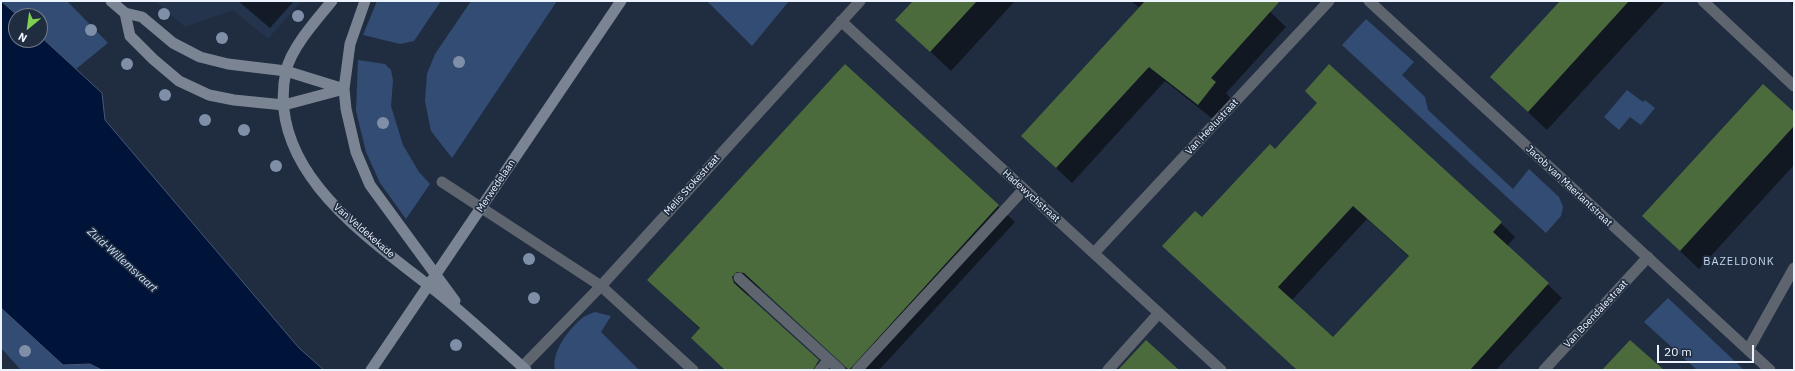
<!DOCTYPE html>
<style>
body{margin:0}
#map{position:relative;width:1795px;height:371px;overflow:hidden;background:#202d40;font-family:"IBM Plex Sans",sans-serif}
canvas{display:block}
.frame{position:absolute;inset:0;border:2px solid #eef4ff;pointer-events:none}
.north{position:absolute;left:8px;top:8px;width:40px;height:40px;box-sizing:border-box;background:#202d40;border:1px solid #727d8c;border-radius:50%;rotate:209deg;font-size:11px;font-weight:700;line-height:16px;text-align:center;color:#eef4ff}
.north::after{content:'';display:block;margin:auto;width:14px;height:18px;background:#7fd052;clip-path:polygon(50% 0,100% 100%,50% 72%,0 100%)}
.scale{position:absolute;left:1657px;top:345px;width:97px;height:18px;box-sizing:border-box;border:2px solid #eef4ff;border-top:0;padding-left:5px;font-size:12px;line-height:14px;white-space:nowrap;color:#eef4ff;-webkit-text-stroke:3px #202d40;paint-order:stroke}
</style>
<div id="map">
<canvas width="1795" height="371"></canvas>
<div class="frame"></div>
<div class="north">N</div>
<div class="scale">20 m</div>
</div>
<script>
const c = document.querySelector('canvas').getContext('2d');
c.lineJoin = 'round';
function fill(path, color) {
  c.fillStyle = color;
  c.fill(path, 'evenodd');
}
function stroke(path, color, width, dash) {
  c.strokeStyle = color;
  c.lineWidth = width;
  c.lineCap = dash ? 'butt' : 'round';
  c.setLineDash(dash || []);
  c.stroke(path);
}
function label(font, color, halo, rows, align = 'center') {
  c.font = font + ' "IBM Plex Sans",sans-serif';
  c.lineWidth = 3.5;
  c.setLineDash([]);
  c.textBaseline = 'middle';
  c.strokeStyle = halo;
  c.fillStyle = color;
  for (const [text, x, y, turn = 0] of rows) {
    c.save();
    c.translate(x, y);
    c.rotate((+turn || 0) * Math.PI / 180);
    c.textAlign = isNaN(turn) ? turn : align;
    if (halo) c.strokeText(text, 0, 0);
    c.fillText(text, 0, 0);
    c.restore();
  }
}
const built = new Path2D(`
 M155,1H302L268,39L233,10L185,27Z`);
const green = new Path2D(`
 M2,1H67L108,43L76,69L40,36V16H18Z
 M377,1H441L414,41L400,44L363,35Z
 M471,1H557L452,158L431,131L425,101L427,74L435,54Z
 M707,1H789L752,46Z
 M1366,19L1414,62L1402,75L1425,97L1428,110L1513,189L1529,169L1559,197L1563,207L1561,216L1546,233L1342,45Z
 M358,60L385,64L391,70L393,80L391,106L403,145L419,172L430,184L406,219L380,183L366,152L356,111Z
 M1627,90L1643,102L1645,100L1655,108L1641,125L1630,117L1619,130L1604,117Z
 M1668,298L1744,370H1697L1644,322Z
 M1,308L63,365L90,364L102,370H21L1,348Z
 M595,312L611,316L601,332L639,370H555C551,353 568,330 581,319C584,316 590,314 595,312Z`);
const water = new Path2D(`
 M1,1L18,16H16V40H40V36L102,93L105,120L299,348L324,370H102L90,364L63,365L1,308Z`);
const shadow = new Path2D(`
 M238,1H294L270,28Z
 M914,1H1015L951,71L897,20Z
 M1131,1H1259L1286,27L1226,93L1231,99L1214,120L1165,81L1072,183L1038,151L1140,8Z
 M1561,1H1665L1547,130L1491,77Z
 M1793,1H1794V7L1791,4Z
 M845,66L1015,222L879,370H847L846,366L761,289L754,287L750,290L748,297L827,370H726L700,329L648,280Z
 M1330,66L1501,223L1515,237L1507,246L1562,298L1496,370H1297L1202,218L1275,151L1318,103ZM1367,219L1409,257L1333,339L1291,301Z
 M1794,114V165L1699,269L1643,216Z`);
const building = new Path2D(`
 M913,1H977L930,52L895,20Z
 M1145,1H1280L1211,78L1216,82L1198,105L1149,67L1056,168L1021,136Z
 M1560,1H1629L1528,112L1490,77Z
 M845,64L999,205L849,370L744,273L737,272L732,277L734,283L819,360L813,370H725L691,338L700,328L647,280Z
 M1329,64L1502,222L1493,232L1549,283L1470,370H1297L1162,246L1195,211L1202,217L1270,144L1275,149L1317,103L1305,91ZM1353,206L1409,256L1333,337L1278,287Z
 M1763,84L1794,112V126L1680,251L1642,216Z
 M1146,340L1179,370H1118Z
 M1630,340L1664,370H1602Z`);
const service = new Path2D(`
 M442,182L601,286`);
const pedestrian = new Path2D(`
 M739,278L840,370
 M820,370L829,360
 M857,370L1024,189
 M1108,370L1159,313`);
const minor = new Path2D(`
 M1369,1L1770,370
 M1703,1L1794,86
 M841,21L1221,370
 M1094,253L1329,1
 M601,286L693,370
 M1748,350L1794,268
 M522,367L601,286L860,1
 M1544,370L1648,257`);
const secondary = new Path2D(`
 M111,1L125,13L142,17L173,43L200,57L228,64L286,71L344,89
 M332,1C317,19 291,48 286,71C264,173 375,242 442,296C471,320 498,345 526,370
 M365,1L350,44L344,89L346,109L356,152L370,185L455,301
 M125,13L130,36L153,59L179,81L209,95L234,100L284,105L344,89
 M371,370L621,1`);
const trees = [
 [164,14],
 [298,16],
 [91,30],
 [222,38],
 [459,62],
 [127,64],
 [165,95],
 [205,120],
 [383,123],
 [244,130],
 [276,166],
 [529,259],
 [534,298],
 [456,345],
 [25,351]
];
const streetNames = [
 ["Van Heelustraat",1212,127,-47],
 ["Melis Stokestraat",692,185,-48],
 ["Merwedelaan",496,186,-56],
 ["Jacob van Maerlantstraat",1569,186,43],
 ["Hadewychstraat",1031,196,42],
 ["Van Veldekekade",364,231,41],
 ["Van Boendalestraat",1596,314,-47]
];
const waterNames = [
 ["Zuid-Willemsvaart",122,260,42]
];
const neighbourhoodNames = [
 ["BAZELDONK",1739,262]
];
fill(built, '#24344d');
fill(green, '#334c73');
fill(water, '#00143a');
stroke(water, '#475775', 1);
fill(shadow, '#0007');
fill(building, '#4c6b3d');
stroke(service, '#5e656e', 11);
stroke(pedestrian, '#5e656e', 11);
stroke(minor, '#5e656e', 11);
stroke(secondary, '#7a8493', 11);
c.fillStyle = '#7f8fa7';
for (const [x, y] of trees) {
  c.beginPath();
  c.arc(x, y, 6, 0, 2 * Math.PI);
  c.fill();
}
label('10px', '#eef4ff', '#202d40', streetNames);
label('italic 11px', '#cee1fd', '#202d40', waterNames);
c.letterSpacing = '1px';
label('11px', '#c5d5ee', '#202d40', neighbourhoodNames);
c.letterSpacing = '0px';
</script>
